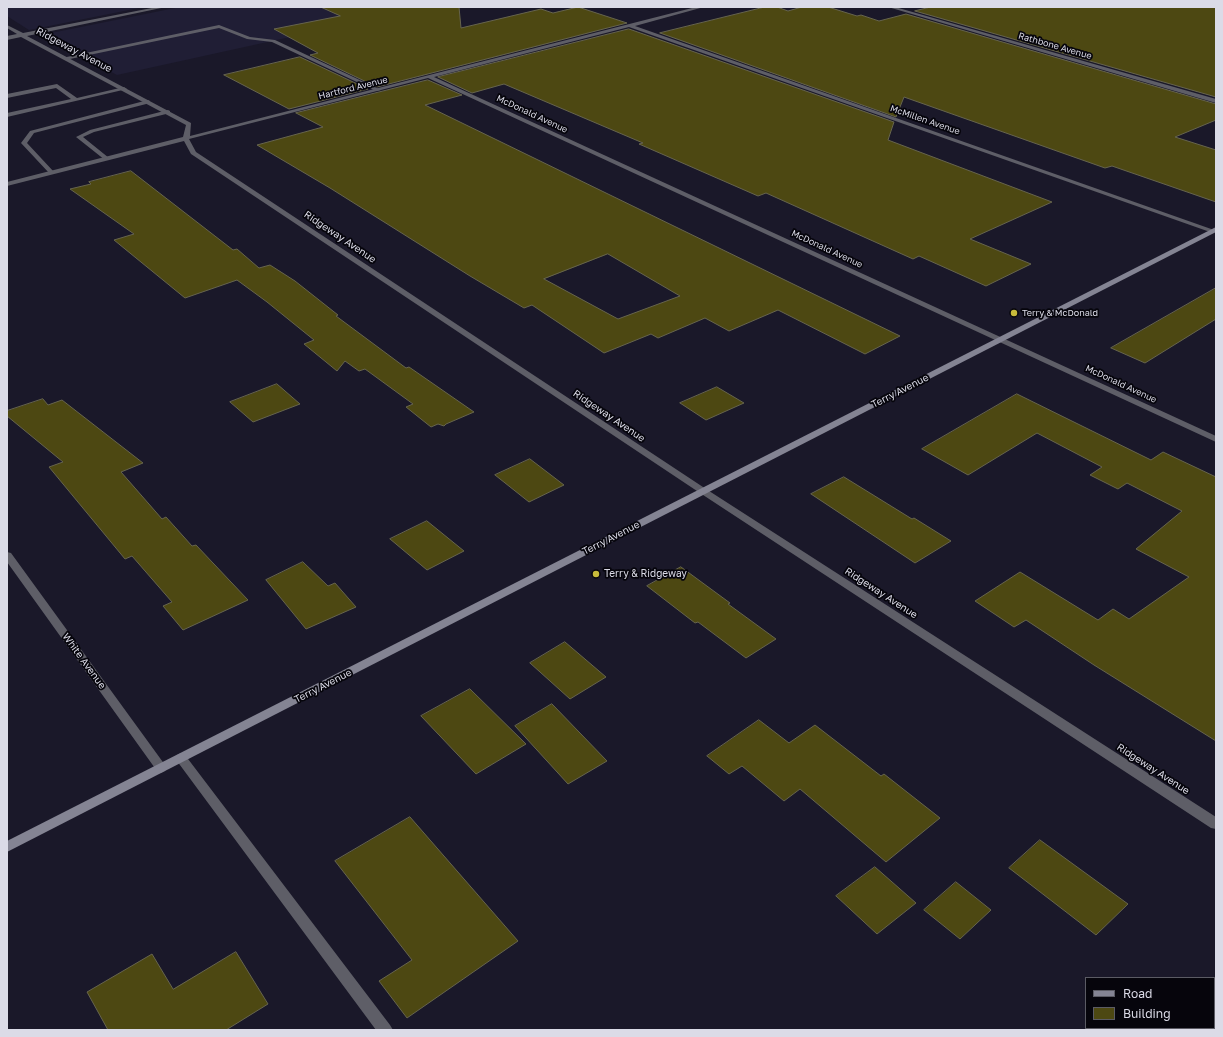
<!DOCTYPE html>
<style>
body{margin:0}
#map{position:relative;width:1223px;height:1037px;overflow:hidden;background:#1a1829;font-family:"Golos Text",sans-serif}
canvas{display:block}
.frame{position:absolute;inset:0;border:8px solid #dbdbe7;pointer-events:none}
.legend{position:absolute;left:1085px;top:977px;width:130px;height:52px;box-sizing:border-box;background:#06050c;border:1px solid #5b5b64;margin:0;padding:5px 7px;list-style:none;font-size:12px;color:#dbdbe7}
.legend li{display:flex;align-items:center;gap:8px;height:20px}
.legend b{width:20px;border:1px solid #5b5b64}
</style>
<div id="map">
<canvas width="1223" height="1037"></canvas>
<div class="frame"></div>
<ul class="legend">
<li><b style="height:5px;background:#848493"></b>Road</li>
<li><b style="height:11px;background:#4d4812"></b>Building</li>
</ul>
</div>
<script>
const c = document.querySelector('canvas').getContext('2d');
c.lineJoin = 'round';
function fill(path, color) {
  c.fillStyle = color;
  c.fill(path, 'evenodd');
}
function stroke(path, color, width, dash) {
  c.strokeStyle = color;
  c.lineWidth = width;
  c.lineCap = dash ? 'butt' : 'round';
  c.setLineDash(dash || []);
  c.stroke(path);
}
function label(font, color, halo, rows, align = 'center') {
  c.font = font + ' "Golos Text",sans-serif';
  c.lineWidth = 3.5;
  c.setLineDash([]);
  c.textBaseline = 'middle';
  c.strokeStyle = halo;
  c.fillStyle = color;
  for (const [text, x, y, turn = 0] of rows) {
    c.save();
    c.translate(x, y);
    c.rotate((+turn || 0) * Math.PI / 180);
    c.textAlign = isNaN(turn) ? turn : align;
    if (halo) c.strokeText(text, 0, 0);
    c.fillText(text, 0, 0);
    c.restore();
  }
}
const built = new Path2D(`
 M7,7H144L29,30L7,16Z
 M180,7H427L117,75L41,35Z`);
const building = new Path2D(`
 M321,7H459L461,28L541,9L553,13L578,7L627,23L377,87L310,55L318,53L274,29L340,16Z
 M765,7H777L788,11L802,7H828L857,16L861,15L879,21L906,14L1216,104V120L1175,137L1216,150V202L1112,166L1105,168L904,97L896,117L660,33Z
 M931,7H1216V97L915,11Z
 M629,29L894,122L888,140L1052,202L970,239L1031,264L986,286L919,256L913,259L766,193L758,196L639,144L643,143L504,84L472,93L438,77Z
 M300,57L368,89L289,109L224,75Z
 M428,80L462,95L425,105L900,336L865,354L778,310L729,331L705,318L658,338L651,334L604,353L532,305L524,308L470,276L330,188L257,145L323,127L296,113ZM608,254L680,296L618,319L544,279Z
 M131,171L233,250L237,249L259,268L270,265L295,281L338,315L336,316L406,368L409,367L474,412L446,424L444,426L438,424L431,427L406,407L413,404L365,369L359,371L345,361L337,371L304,344L314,340L267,302L237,280L185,298L114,240L134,234L70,189L91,184L89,182Z
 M1216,288V319L1145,363L1111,348Z
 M277,384L300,404L253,422L230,402Z
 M717,387L744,403L706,420L680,403Z
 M1017,394L1151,460L1163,452L1216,477V741L1094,665L1026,620L1014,627L975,601L1020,572L1098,620L1113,609L1129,619L1189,577L1136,549L1182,511L1127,483L1118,489L1090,475L1102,467L1037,433L968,475L922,449Z
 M43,399L48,405L62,400L143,463L121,472L162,519L166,517L192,546L196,545L248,600L183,630L163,606L172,602L132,556L125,559L49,467L63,462L7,416V411Z
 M530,459L564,485L529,502L495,475Z
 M844,477L912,519L914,518L951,541L915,563L811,494Z
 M427,521L464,551L427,570L390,539Z
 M303,562L328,586L335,583L356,607L306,629L266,580Z
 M681,567L730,603L728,604L776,639L746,658L698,622L695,623L647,586Z
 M565,642L606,677L570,699L530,663Z
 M470,689L526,744L476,774L421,716Z
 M552,704L607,761L568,784L515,726Z
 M759,720L789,743L815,725L881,776L884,774L940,818L886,862L800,789L784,801L742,766L729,774L707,756Z
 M410,817L518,941L407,1018L379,981L412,960L335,861Z
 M1040,840L1128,904L1096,935L1009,868Z
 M875,867L916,903L877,934L836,896Z
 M956,882L991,910L960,939L924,910Z
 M236,952L268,1004L226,1030H108L87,992L152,954L173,989Z`);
const lane = new Path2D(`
 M219,25L250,37L275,40L381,90L376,91L272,42L247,39L219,28L65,60L62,58Z
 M57,84L77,98L124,87L127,89L7,117V113L71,99L56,88L7,98V94Z
 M148,100L150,101V103L34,133L27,143L54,172V174H50L21,143L30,131Z
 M168,110L170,111V113L94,132L83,137L109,158V160H105L76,137L90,130Z
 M181,753L185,755L390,1025L393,1030H376L177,761L175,758L177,755Z`);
const street = new Path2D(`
 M157,7H166L27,36L191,123L190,136L696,7H704L635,26L1214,230V232H1210L629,27L434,77L1216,436V442L428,78L189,139L196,152L706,489L1216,817V829L1211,828L700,493L191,154L184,141L7,186V182L183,137L186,125L21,37L7,40V36L17,34L7,28V25L23,33Z
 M888,7H895L1216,99V103Z
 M7,552L11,553L165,765L167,768L165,771L161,773L157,771L7,562Z`);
const secondary = new Path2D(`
 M1216,227V232L7,852V841Z`);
const markers = [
 [1014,313,4,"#c8bb3b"],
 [596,574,4,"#c8bb3b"]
];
const farStreetnames = [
 ["Rathbone Avenue",1055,46,16],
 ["Hartford Avenue",353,88,-14],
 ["McDonald Avenue",532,114,25],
 ["McMillen Avenue",925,120,19],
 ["McDonald Avenue",827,249,25],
 ["McDonald Avenue",1121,384,25]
];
const farPoinames = [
 ["Terry & McDonald",1022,313]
];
const streetNames = [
 ["Ridgeway Avenue",74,50,28],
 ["Ridgeway Avenue",340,237,34],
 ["Terry Avenue",900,391,-27],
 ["Ridgeway Avenue",609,416,34],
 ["Terry Avenue",611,538,-27],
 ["Ridgeway Avenue",881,593,33],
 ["White Avenue",84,661,54],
 ["Terry Avenue",323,686,-27],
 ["Ridgeway Avenue",1153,769,33]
];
const poiNames = [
 ["Terry & Ridgeway",604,574]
];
fill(built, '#201e35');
fill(building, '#4d4812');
stroke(building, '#66644e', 1);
fill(lane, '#5e5e67');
fill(street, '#5e5e67');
fill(secondary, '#848493');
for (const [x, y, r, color] of markers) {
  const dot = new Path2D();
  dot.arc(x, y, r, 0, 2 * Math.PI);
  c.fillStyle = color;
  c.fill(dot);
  stroke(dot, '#06050c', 1.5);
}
label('9px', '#dbdbe7', '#06050c', farStreetnames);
label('9px', '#dbdbe7', '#06050c', farPoinames, 'left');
label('10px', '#dbdbe7', '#06050c', streetNames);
label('10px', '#dbdbe7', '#06050c', poiNames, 'left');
</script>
